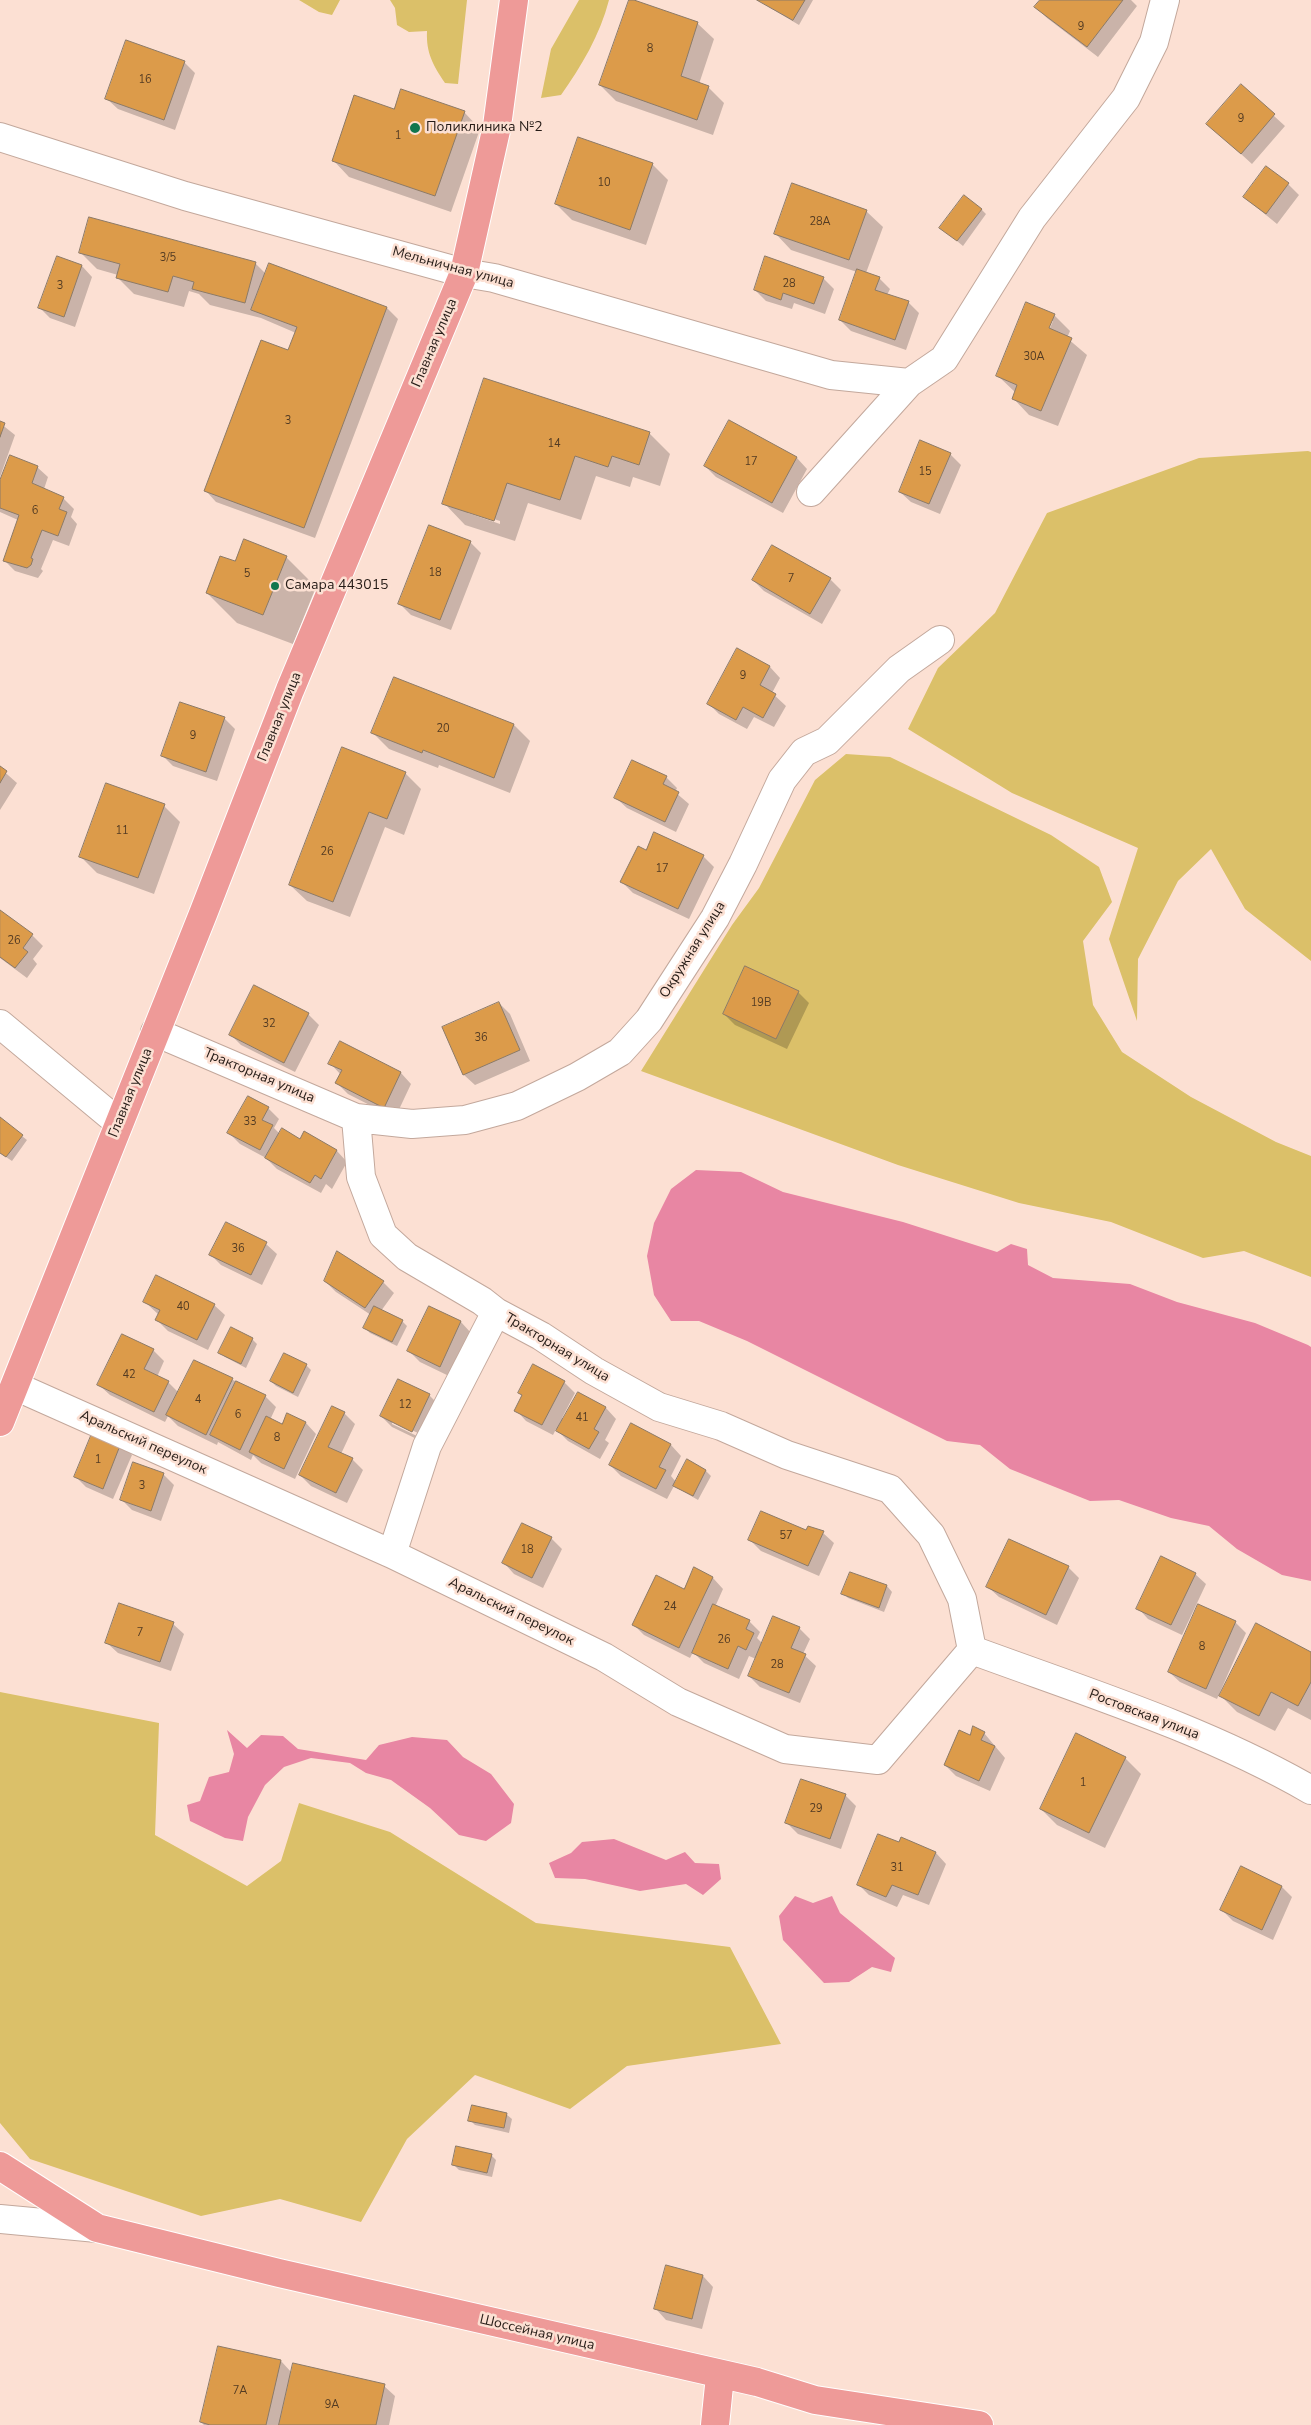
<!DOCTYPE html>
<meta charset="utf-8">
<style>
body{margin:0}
canvas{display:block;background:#fce0d3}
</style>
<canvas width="1311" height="2425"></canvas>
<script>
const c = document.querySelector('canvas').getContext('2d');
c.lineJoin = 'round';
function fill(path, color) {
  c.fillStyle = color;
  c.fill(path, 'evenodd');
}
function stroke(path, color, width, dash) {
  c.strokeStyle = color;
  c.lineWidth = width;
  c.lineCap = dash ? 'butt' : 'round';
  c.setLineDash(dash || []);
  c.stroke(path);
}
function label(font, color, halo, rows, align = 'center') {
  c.font = font + ' "Nunito Sans",sans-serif';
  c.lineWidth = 5;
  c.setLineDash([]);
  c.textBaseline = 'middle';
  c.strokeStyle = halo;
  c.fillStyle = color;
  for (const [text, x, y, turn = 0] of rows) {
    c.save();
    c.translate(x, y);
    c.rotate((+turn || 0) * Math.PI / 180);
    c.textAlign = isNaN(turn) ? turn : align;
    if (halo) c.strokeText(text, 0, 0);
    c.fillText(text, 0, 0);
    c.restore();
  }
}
const green = new Path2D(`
 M299,0H340L332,15L319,12Z
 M390,0H467L458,84L445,83C433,65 426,53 427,31L409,32L397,25L395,8Z
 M579,0H609C600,35 581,67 561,95L541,98L551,49Z
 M1308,451L1311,452V961L1245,909L1211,849L1178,881L1138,959L1137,1021L1109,939L1138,848L1012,793L908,729L938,668L995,613L1047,513L1199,458Z
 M846,754L890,757L1051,835L1099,867L1112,902L1083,941L1093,1005L1122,1052L1191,1097L1276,1142L1311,1156V1277L1244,1251L1203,1258L1111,1222L1019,1203L898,1165L641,1071L732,925L759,888L815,780Z
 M0,1692L159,1723L155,1835L247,1886L281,1861L299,1803L390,1832L536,1923L730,1947L781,2044L627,2066L570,2109L475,2075L407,2139L361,2222L280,2199L201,2216L30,2159L0,2123Z`);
const water = new Path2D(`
 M696,1170L741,1172L783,1192L903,1222L997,1252L1011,1244L1027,1249L1028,1265L1053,1278L1130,1284L1177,1302L1255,1323L1308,1345L1311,1347V1581L1282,1575L1237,1549L1209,1526L1171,1518L1119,1500L1090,1501L1010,1469L980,1445L947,1441L747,1341L699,1321H671L654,1295L647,1256L654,1223L671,1189Z
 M227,1730L247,1748L261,1735L283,1736L298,1749L366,1760L379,1745L412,1737L447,1740L463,1757L491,1774L514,1804L511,1823L486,1841L459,1835L430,1808L391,1780L366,1773L350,1763L311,1758L284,1767L265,1785L248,1817L243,1841L225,1838L190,1821L187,1805L200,1801L209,1777L229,1772L234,1754Z
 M614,1839L666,1860L685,1852L695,1863L719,1864L721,1879L703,1895L686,1884L640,1891L585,1879L555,1878L549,1863L571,1853L582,1842Z
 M795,1896L813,1903L832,1896L840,1913L895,1958L891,1972L872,1967L849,1982L824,1983L783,1940L779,1916Z`);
const shadow = new Path2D(`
 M631,0L697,23L714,39L699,84L708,87L724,103L713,135L616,101L600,85Z
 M757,0H813L799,25Z
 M1041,0H1131L1137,6L1098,57L1047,18L1036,7Z
 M184,62L195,73L175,130L118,109L107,99Z
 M1241,86L1285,126L1252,164L1208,124Z
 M464,112L480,129L451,212L349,177L333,160Z
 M652,164L668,180L646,245L572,220L556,204Z
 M1288,184L1299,195L1277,224L1244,197Z
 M981,209L986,214L963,246L946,232Z
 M866,211L883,227L866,273L879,278L890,289L887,295L908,302L919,313L906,350L851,331L840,320L857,272L791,250L775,233Z
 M81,253L255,263L266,274L270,264L387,308L398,319L315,538L216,502L206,491L289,352L296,333L261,318L210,305L199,294L189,291L184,307L134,294L118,278V275L97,269Z
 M82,266L92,277L75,327L50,318L39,307Z
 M823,278L834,289L825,314L794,303L792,309L766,301L755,290Z
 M1054,315L1070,331L1067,338L1087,355L1058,426L1029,415L1013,398L1016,393L997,375ZM1050,321H1053L1047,335Z
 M485,379L649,433L670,454L660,486L633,477L630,487L596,476L581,520L528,503L515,541L465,525L444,503ZM468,511L500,521V524L468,513Z
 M729,422L797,458L807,469L783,513L716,477L705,466Z
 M0,423L15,435L0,477Z
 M950,454L961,465L940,514L911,502L900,492Z
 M37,467L48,477L44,489L63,498L74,509L71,517L77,524L69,546L53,540L41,569L43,571L38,578L15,571L4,560L18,520L0,512V479Z
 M470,542L481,553L451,630L411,615L400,604Z
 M286,557L316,587L293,644L237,623L207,593L236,563Z
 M830,579L841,590L822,624L764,591L753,580Z
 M737,650L770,667L780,678L772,693L786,706L774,727L754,717L747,729L719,714L708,703Z
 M394,679L514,725L530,741L510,793L439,765L438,768L389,749L373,733Z
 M224,718L235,729L217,781L173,766L162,755Z
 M0,768L17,783L0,810Z
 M405,773L421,789L404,835L385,827L350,917L307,901L290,885Z
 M666,777L677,788L675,792L689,804L676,832L627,808L616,798Z
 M164,806L180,822L154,894L97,873L81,857Z
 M646,851L703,856L714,867L689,919L633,893L622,882Z
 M0,912L32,935L43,946L33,959L37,964L27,978L0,958Z
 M798,992L809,1003L787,1049L735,1025L724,1014Z
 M499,1003L510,1014L530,1061L475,1085L464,1075L444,1027Z
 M308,1014L319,1025L295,1072L241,1045L231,1035Z
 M340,1043L401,1073L411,1084L395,1118L348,1094L337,1083L341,1075L330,1063Z
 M268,1108L279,1119L274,1128L280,1134L300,1140L305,1133L337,1151L347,1162L332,1189L326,1184L321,1193L277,1169L266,1158L240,1144L229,1133Z
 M0,1119L27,1140L12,1161L0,1153Z
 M266,1244L277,1254L262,1285L221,1265L211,1255Z
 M325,1281L383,1282L394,1293L381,1311L402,1321L407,1326L397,1346L370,1333L365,1328L371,1315L336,1292Z
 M145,1302L214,1305L225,1315L208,1350L168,1331L157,1320L159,1315Z
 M430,1307L461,1322L471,1333L451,1377L420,1362L409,1351Z
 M252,1339L257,1344L246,1368L225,1357L220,1352Z
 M153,1350L164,1361L157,1377L168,1382L179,1393L195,1361L265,1396L276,1407L270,1420L282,1426L287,1415L306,1423L316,1434L295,1479L261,1463L253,1455L251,1460L218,1442L217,1445L178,1426L168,1416L165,1422L110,1395L99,1385Z
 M306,1365L311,1370L298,1397L276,1386L271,1381Z
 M564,1382L575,1393L562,1418L564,1419L578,1393L606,1408L616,1419L605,1440L609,1443L600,1459L568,1441L556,1429L553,1435L526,1421L516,1410Z
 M429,1395L440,1406L423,1442L392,1427L381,1416ZM392,1421L418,1433L417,1436L392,1424Z
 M344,1413L355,1424L341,1454L352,1459L363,1470L347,1503L311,1486L300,1475Z
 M631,1425L671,1445L681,1456L671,1476L676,1482L706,1471L711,1476L698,1500L674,1486L667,1499L621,1476L610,1465Z
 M121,1444L132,1455L113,1499L86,1487L76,1477Z
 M163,1474L174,1485L161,1521L132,1510L121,1499Z
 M807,1532L823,1533L834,1543L819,1576L761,1551L750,1540Z
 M551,1538L562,1549L543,1588L514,1574L504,1563Z
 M1068,1567L1079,1578L1057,1625L999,1597L988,1587Z
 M695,1569L713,1578L723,1589L715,1607L749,1621L760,1632L757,1638L763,1644L799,1628L810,1639L803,1654L816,1666L800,1703L760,1687L749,1676L756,1659L749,1656L739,1679L704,1663L693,1652L690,1658L644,1635L633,1624L685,1590Z
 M851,1573L887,1586L892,1592L884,1612L848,1598L843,1593Z
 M1195,1574L1206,1584L1182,1635L1148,1619L1138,1608Z
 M1235,1622L1246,1633L1217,1699L1180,1682L1169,1672Z
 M173,1624L184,1634L171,1671L118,1653L107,1643Z
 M1311,1653V1720L1288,1708L1275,1731L1237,1712L1221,1696Z
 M984,1733L1005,1758L990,1791L956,1776L945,1765L970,1737Z
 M1125,1758L1141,1774L1105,1848L1057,1825L1041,1809Z
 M845,1795L856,1806L841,1849L798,1834L787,1823Z
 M902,1838L936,1853L946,1864L929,1905L903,1895L897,1907L869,1895L858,1884L899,1844Z
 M1282,1887L1292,1897L1273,1940L1233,1921L1222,1910Z
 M506,2114L512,2119L509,2133L475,2125L470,2120Z
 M491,2155L496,2160L492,2177L459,2170L453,2164Z
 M703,2276L713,2287L702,2329L666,2320L656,2309Z
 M281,2361L292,2373L384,2386L395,2396L389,2425H204L201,2422Z`);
const building = new Path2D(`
 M629,0H634L698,22L681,76L709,86L697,120L599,85Z
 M757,0H805L793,20Z
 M1040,0H1123L1087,47L1034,7Z
 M126,40L185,61L164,120L105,99Z
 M1241,84L1275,114L1241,154L1206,124Z
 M401,89L465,111L435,196L332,161L354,95L394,109Z
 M578,137L653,163L630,230L555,204Z
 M1266,166L1289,183L1266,214L1243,197Z
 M792,183L867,210L849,260L774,234Z
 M964,195L982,209L957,241L939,228Z
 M89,217L256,262L245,303L192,289L194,282L173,276L168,292L116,278L120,264L79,253Z
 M57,256L82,265L64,317L38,308Z
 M765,256L824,277L814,304L783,293L781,300L754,290Z
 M269,263L387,307L304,528L204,491L261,340L288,350L297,327L251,310Z
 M857,269L880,277L875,290L909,301L895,340L839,320Z
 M1026,302L1055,314L1049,328L1072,338L1041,411L1012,399L1017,385L996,376Z
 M484,378L650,432L639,465L612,456L608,467L575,456L560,500L507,483L494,521L442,504Z
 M729,420L797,457L772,503L704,466Z
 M0,421L5,423L0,437Z
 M920,440L951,453L929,504L899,492Z
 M10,455L38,466L32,483L64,497L59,509L67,512L58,536L42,530L31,558L33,559L31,565L27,568L3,561L19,515L0,508V480Z
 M429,525L471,541L440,620L398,604Z
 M244,539L287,556L263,615L206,593L220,556L235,561Z
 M772,545L831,578L810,614L752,580Z
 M737,648L770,666L760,685L776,694L763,718L743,707L736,720L707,704Z
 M394,677L514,724L494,778L423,750L422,753L371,733Z
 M180,702L225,717L206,772L161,756Z
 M342,747L406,772L387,819L369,812L333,902L289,885Z
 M632,760L667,776L663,784L679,792L665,822L614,798Z
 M0,766L7,771L0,783Z
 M106,783L165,804L138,878L79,857Z
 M654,832L704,855L678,909L620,882L638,846L646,850Z
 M0,910L33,934L23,948L28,952L15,968L0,957Z
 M745,966L799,991L776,1039L723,1014Z
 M254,985L309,1013L284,1063L229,1035Z
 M499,1002L520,1050L463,1075L442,1027Z
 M340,1041L401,1072L384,1108L335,1083L342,1070L328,1064Z
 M248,1096L269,1107L262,1120L273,1125L260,1150L227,1133Z
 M0,1117L23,1135L6,1157L0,1153Z
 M282,1128L300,1139L304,1131L337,1150L321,1179L315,1175L310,1183L265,1158Z
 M226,1222L267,1242L251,1275L209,1255Z
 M337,1251L384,1281L365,1308L324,1281Z
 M156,1275L215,1304L197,1340L155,1320L160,1310L143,1302Z
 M374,1306L403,1320L392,1342L363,1328Z
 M429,1306L461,1321L440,1367L407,1351Z
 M231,1327L253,1338L241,1364L218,1353Z
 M122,1334L154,1349L144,1369L169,1381L154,1412L97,1385Z
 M284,1353L307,1364L293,1393L270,1381Z
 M194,1360L233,1378L206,1435L166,1415Z
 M533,1364L565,1381L542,1425L514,1411L522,1395L518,1393Z
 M398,1379L430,1394L412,1432L380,1416Z
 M236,1381L266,1395L240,1450L210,1435Z
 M578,1392L606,1407L594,1429L599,1432L589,1449L556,1431Z
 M332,1406L345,1412L328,1447L353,1458L336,1493L299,1475Z
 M287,1413L306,1422L284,1469L249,1452L266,1416L282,1424Z
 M631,1423L671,1444L659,1467L666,1470L656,1489L609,1465Z
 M93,1431L121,1443L103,1489L74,1477Z
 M687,1459L706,1470L693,1496L673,1486Z
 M133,1462L164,1473L151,1511L120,1500Z
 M761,1511L806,1530L808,1526L824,1531L808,1566L748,1540Z
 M522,1523L552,1537L532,1578L502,1563Z
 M1009,1539L1069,1566L1046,1615L986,1587Z
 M1161,1556L1196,1573L1171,1625L1136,1609Z
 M694,1567L713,1577L679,1648L632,1625L656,1575L684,1589Z
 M850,1572L887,1585L879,1608L841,1594Z
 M119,1603L174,1622L160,1662L105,1643Z
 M713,1604L750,1620L746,1629L754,1633L746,1650L738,1646L728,1669L692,1653Z
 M1198,1604L1236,1621L1206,1689L1168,1672Z
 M773,1616L800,1627L791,1648L806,1654L789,1693L748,1676Z
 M1256,1623L1311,1652V1682L1298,1706L1271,1692L1259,1716L1219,1696Z
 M973,1726L985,1732L981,1740L995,1746L979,1781L944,1765L959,1730L970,1735Z
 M1076,1733L1126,1757L1089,1833L1040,1809Z
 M801,1779L846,1794L830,1839L785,1823Z
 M878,1834L899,1842L901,1837L936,1852L918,1895L892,1885L886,1897L857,1885Z
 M1241,1866L1282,1886L1262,1930L1220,1910Z
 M472,2105L507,2113L504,2128L468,2121Z
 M456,2146L492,2154L487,2173L452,2165Z
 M666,2265L703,2275L692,2319L654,2309Z
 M218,2346L281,2360L266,2425H210L200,2422Z
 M293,2363L385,2384L376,2425H279Z`);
const minor = new Path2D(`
 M0,137L185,196L464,273L494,278L831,375L909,383
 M811,492L909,383L944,359L1032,218L1126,98L1154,42L1165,0
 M0,1024L119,1123
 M155,1032L356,1118L361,1177L383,1235L407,1257L482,1301L496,1312L541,1336L594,1371L659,1407L721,1426L787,1455L890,1489L931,1535L962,1599L972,1650
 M356,1118L412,1124L465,1120L517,1106L577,1077L620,1052L649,1020L715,918L743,864L782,780L804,752L827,741L899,669L940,640
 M15,1386L392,1554L604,1657L678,1702L785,1749L878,1760L972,1650
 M392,1554L427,1446L496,1312
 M972,1650C1086,1692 1205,1729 1311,1790
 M0,2219L97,2228`);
const primary = new Path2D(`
 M0,1422L203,914L290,690L464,273L497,126L514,0
 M0,2166L97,2228L279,2273L757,2382L815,2400L979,2425
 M715,2425L720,2376`);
const markers = [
 [415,128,6,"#10764e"],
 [275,586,5,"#10764e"]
];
const numberNames = [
 ["9",1081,27],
 ["8",650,49],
 ["16",145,80],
 ["9",1241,119],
 ["1",398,136],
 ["10",604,183],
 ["28А",820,222],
 ["3/5",168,258],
 ["28",789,284],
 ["3",60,286],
 ["30А",1034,357],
 ["3",288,421],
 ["14",554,444],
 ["17",751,462],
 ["15",925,472],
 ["6",35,511],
 ["18",435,573],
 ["5",247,574],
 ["7",791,579],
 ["9",743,676],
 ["20",443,729],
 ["9",193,736],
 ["11",122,831],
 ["26",327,852],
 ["17",662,869],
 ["26",14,941],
 ["19В",761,1003],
 ["32",269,1024],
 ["36",481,1038],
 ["33",250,1122],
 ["36",238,1249],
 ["40",183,1307],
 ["42",129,1375],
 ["4",198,1400],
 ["12",405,1405],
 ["6",238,1415],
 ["41",582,1418],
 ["8",277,1438],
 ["1",98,1460],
 ["3",142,1486],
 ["57",786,1536],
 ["18",527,1550],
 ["24",670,1607],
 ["7",140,1633],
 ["26",724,1640],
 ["8",1202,1647],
 ["28",777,1665],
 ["1",1083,1783],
 ["29",816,1809],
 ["31",897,1868],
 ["7А",240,2391],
 ["9А",332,2405]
];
const poiNames = [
 ["Поликлиника №2",426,128],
 ["Самара 443015",285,586]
];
const streetNames = [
 ["Мельничная улица",453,268,15],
 ["Главная улица",435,343,-67],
 ["Главная улица",280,717,-68],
 ["Окружная улица",693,950,-58],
 ["Тракторная улица",259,1076,23],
 ["Главная улица",131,1093,-68],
 ["Тракторная улица",557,1348,31],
 ["Аральский переулок",143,1443,24],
 ["Аральский переулок",511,1612,26],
 ["Ростовская улица",1144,1715,21],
 ["Шоссейная улица",537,2333,13]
];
fill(green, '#dbc069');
fill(water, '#e886a3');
fill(shadow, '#0003');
fill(building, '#dc9b4a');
stroke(building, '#8c7a67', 1);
stroke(minor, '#c3a89c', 30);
stroke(primary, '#fff', 30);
stroke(minor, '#fff', 28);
stroke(primary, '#ee9a98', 28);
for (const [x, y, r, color] of markers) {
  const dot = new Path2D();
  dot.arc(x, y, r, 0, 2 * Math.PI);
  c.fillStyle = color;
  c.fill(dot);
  stroke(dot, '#fce0d3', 2);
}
label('11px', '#533b23', null, numberNames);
label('14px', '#251b16', '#fce0d3', poiNames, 'left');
label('14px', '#251b16', '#fce0d3', streetNames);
</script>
